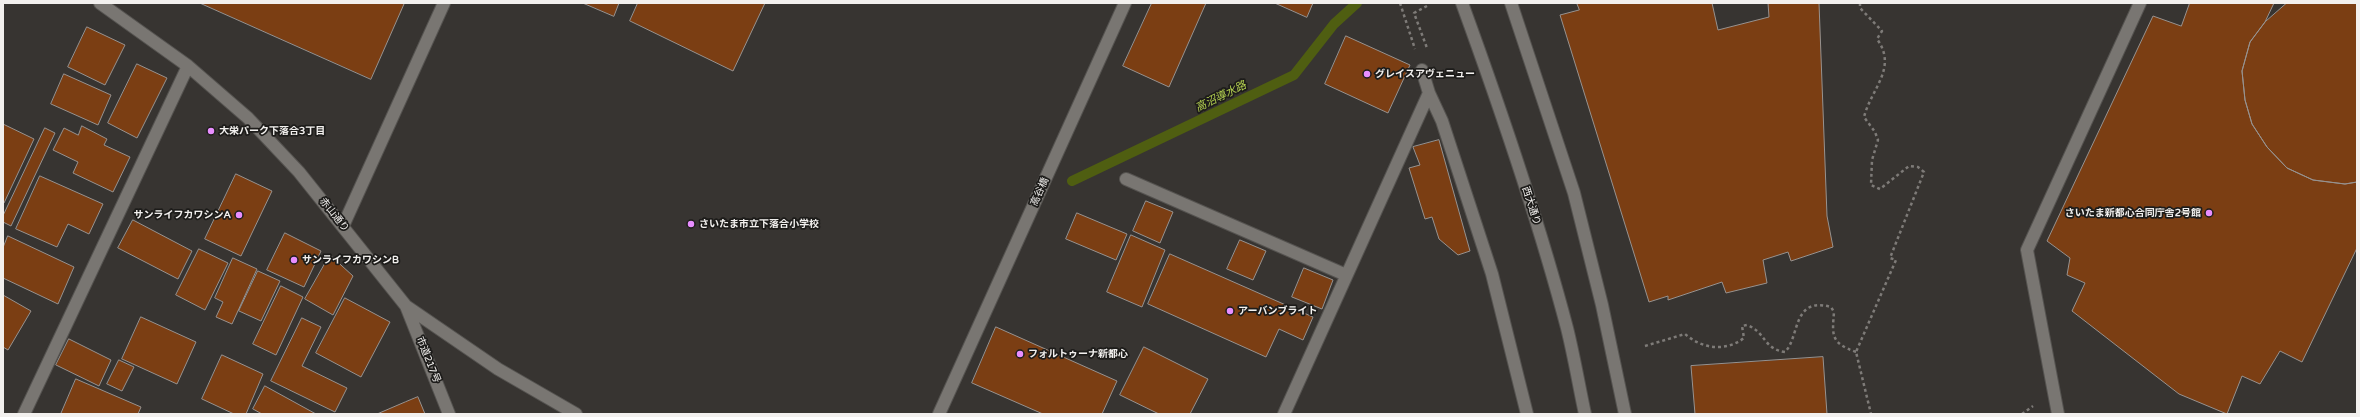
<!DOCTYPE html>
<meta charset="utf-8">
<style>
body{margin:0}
#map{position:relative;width:2360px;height:417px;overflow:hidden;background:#373431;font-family:"Varela Round",sans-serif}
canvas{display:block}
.frame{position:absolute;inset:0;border:4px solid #f2f0ee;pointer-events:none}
</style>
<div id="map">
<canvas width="2360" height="417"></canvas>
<div class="frame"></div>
</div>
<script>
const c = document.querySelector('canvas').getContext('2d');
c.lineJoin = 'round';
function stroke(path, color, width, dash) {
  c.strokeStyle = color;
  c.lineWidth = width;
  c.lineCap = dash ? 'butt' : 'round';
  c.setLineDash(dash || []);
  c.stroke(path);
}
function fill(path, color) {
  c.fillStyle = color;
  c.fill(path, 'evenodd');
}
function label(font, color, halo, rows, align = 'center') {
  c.font = font + ' "Varela Round","Noto Sans JP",sans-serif';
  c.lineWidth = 3.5;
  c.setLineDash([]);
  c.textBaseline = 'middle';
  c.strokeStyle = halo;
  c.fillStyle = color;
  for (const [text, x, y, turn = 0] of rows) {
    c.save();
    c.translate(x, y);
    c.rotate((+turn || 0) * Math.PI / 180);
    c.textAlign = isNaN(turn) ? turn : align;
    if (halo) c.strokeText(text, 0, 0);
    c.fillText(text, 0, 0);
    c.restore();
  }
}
const stream = new Path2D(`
 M1072,181L1294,75L1334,24L1357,3`);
const building = new Path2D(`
 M200,3H402L404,4L371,79Z
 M583,3H619L614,16Z
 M638,3H765L733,71L630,21Z
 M1152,3H1206L1169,87L1123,66Z
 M1275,3H1313L1307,17Z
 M1577,3H1712L1718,30L1769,17L1768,3H1819L1827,216L1833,247L1791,261L1788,252L1763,260L1767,283L1726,293L1722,282L1668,300V296L1649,302L1560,15L1579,10Z
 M2190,3H2274L2265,22L2250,42L2242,71L2245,100L2252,124L2267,147L2287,168L2313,180L2345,184L2357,182V248L2302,362L2280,351L2260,384L2242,376L2227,414L2179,394L2072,311L2085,283L2067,275L2070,258L2047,241L2153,16L2181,26Z
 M2287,3H2357V182L2345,184L2313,180L2287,168L2267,147L2252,124L2245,100L2242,71L2250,42L2265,22Z
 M87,27L125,45L105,85L68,67Z
 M1346,36L1410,65L1388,113L1325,84Z
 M137,64L167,78L137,138L108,123Z
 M64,74L111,95L98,125L51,104Z
 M3,124L34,139L4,203H3Z
 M82,126L107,139L104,145L130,157L113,192L73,173L78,162L53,150L64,128L78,135Z
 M45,128L55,133L11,226L3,222V216Z
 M1439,140L1470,251L1458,255L1439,239L1432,217L1425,219L1409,168L1420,165L1413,147Z
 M236,174L272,191L241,256L205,239Z
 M40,176L103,204L89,234L68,224L57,247L16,229Z
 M1146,201L1173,212L1160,243L1133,231Z
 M1077,213L1127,234L1116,260L1066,239Z
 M133,220L192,251L178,279L118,248Z
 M285,233L321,251L304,287L267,270Z
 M1131,235L1165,250L1142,307L1107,292Z
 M8,236L74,267L58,304L3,278V248Z
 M1240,240L1266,251L1253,280L1227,269Z
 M199,249L228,263L205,310L176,295Z
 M1170,254L1313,317L1303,340L1279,329L1266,357L1148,304Z
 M330,255L353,276L333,315L305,299Z
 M233,258L257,269L232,324L216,317L223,302L215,298Z
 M1304,268L1333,280L1322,309L1292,297Z
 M258,271L280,281L261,321L239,311Z
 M281,286L303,297L276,355L253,344Z
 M3,295L31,311L8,350L3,347Z
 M345,298L390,322L361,377L316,353Z
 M141,317L196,342L177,384L122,359Z
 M302,318L321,327L302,366L347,388L335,412L271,381Z
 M996,327L1117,381L1102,414H1043L972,383Z
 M69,339L111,360L99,386L56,365Z
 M1144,347L1208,379L1190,414H1159L1120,395Z
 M222,355L263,374L246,414H234L202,399Z
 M1823,357L1827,414H1695L1691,366Z
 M119,360L134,367L122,391L107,384Z
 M76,379L141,407L138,414H61Z
 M265,386L316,414H262L253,409Z
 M418,397L425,414H377L405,402Z`);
const path = new Path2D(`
 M1400,3L1415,49
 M1860,3V8L1882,31L1877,39C1898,68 1871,89 1864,117L1875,132L1878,140L1872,160L1871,185L1880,189L1909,166L1918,167L1924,172L1890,258L1896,260L1856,352L1871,414
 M1427,6L1414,13L1427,48
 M1645,346L1685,334C1702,349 1726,352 1744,338L1742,326L1747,325C1766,332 1763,349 1785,352C1800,337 1792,296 1831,307L1834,312C1832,336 1831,343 1856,352
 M2022,414L2033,406`);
const minor = new Path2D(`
 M100,3L188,66L248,118L299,172L406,306L498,369L576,414
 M1462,3C1501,110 1538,218 1567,328C1574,356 1579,386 1585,414
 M1511,3L1574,193L1602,305L1625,414
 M1422,70L1429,93L1442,121L1492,274L1527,414
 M1126,179L1346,275
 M343,226L444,3
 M406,306L449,414
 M24,414L188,66
 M939,414L1125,3
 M1284,414L1429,93
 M2058,414L2027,250L2140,3`);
const markers = [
 [1367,74,4,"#e88eff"],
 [211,131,4,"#e88eff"],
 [2209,213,4,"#e88eff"],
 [239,215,4,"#e88eff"],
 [691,224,4,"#e88eff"],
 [294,260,4,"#e88eff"],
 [1230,311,4,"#e88eff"],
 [1020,354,4,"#e88eff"]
];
const poiNames = [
 ["グレイスアヴェニュー",1375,74],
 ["大栄パーク下落合3丁目",219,131],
 ["さいたま新都心合同庁舎2号館",2201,213,"right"],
 ["サンライフカワシンA",231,215,"right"],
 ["さいたま市立下落合小学校",699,224],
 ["サンライフカワシンB",302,260],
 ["アーバンブライト",1238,311],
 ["フォルトゥーナ新都心",1028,354]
];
const streetNames = [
 ["高谷橋",1040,192,-66],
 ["西大通り",1531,206,72],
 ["赤山通り",334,215,51],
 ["市道217号",428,360,68]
];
const waterNames = [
 ["高沼導水路",1221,97,-26]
];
stroke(stream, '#4f5e11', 10);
fill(building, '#7b3e13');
stroke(building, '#97928f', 1);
stroke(minor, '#555350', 14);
stroke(path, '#7e7b78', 2.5, [3, 3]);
stroke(minor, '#797672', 12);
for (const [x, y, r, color] of markers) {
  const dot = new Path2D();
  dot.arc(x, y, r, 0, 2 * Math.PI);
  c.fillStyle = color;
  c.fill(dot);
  stroke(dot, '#1d1c1a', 1.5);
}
label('bold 10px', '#f2f0ee', '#1d1c1a', poiNames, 'left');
label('10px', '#f2f0ee', '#1d1c1a', streetNames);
label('italic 11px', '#b3cf50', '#1d1c1a', waterNames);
</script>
